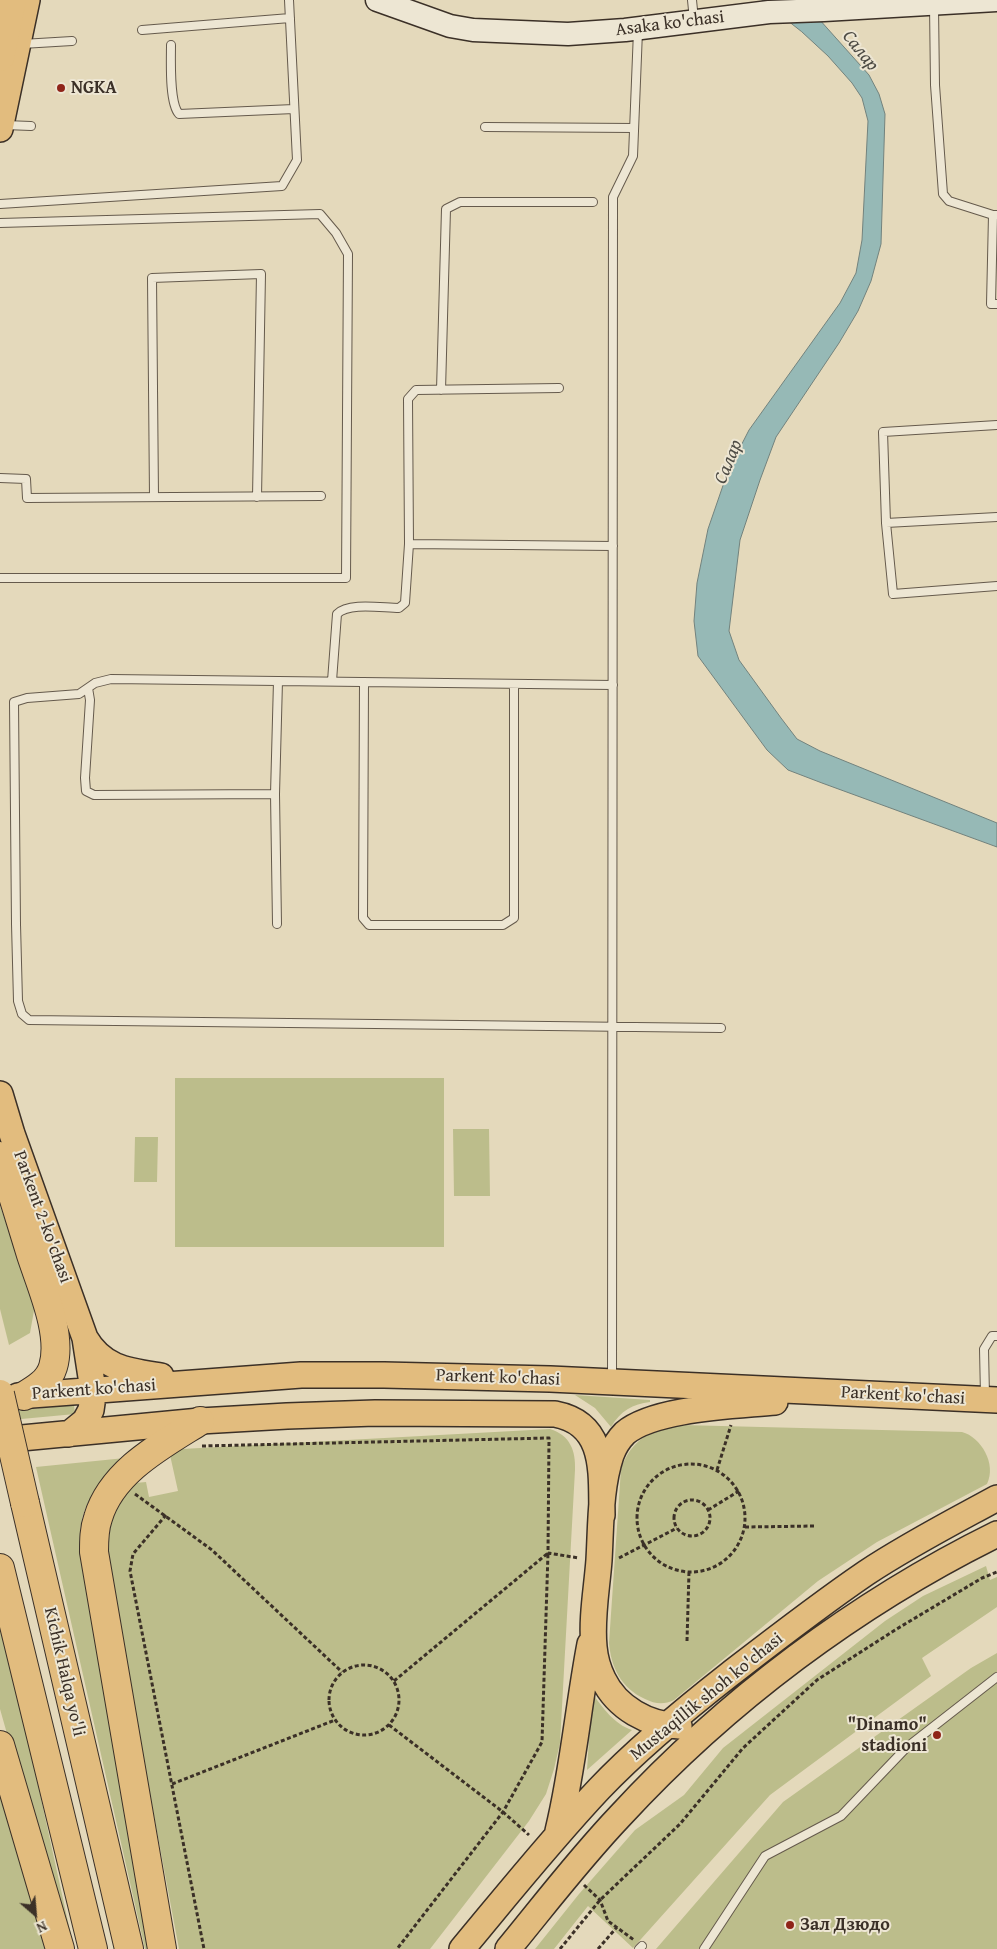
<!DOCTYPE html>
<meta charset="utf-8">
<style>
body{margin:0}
#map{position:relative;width:997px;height:1949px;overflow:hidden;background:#e4d9bb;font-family:"Gentium Book Plus",serif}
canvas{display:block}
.north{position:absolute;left:10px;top:1889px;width:50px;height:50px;-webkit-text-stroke:4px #ede6d3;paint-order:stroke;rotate:153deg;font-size:14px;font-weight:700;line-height:20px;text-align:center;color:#3b3027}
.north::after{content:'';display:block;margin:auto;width:18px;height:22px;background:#3b3027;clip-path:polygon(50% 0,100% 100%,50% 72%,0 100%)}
</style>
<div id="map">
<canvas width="997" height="1949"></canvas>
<div class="north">N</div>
</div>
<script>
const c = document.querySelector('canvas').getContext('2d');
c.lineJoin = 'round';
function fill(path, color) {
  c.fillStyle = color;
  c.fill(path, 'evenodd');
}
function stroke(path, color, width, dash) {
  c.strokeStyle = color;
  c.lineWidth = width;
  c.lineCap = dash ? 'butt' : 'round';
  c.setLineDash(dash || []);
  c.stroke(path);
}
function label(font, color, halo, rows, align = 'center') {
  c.font = font + ' "Gentium Book Plus",serif';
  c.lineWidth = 4;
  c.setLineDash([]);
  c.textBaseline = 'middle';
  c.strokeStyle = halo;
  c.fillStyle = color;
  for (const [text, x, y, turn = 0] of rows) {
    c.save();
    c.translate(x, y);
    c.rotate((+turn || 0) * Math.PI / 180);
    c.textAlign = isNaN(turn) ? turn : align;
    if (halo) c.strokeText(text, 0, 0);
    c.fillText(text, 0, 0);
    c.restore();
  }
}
const green = new Path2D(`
 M175,1078H444V1247H175Z
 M453,1129H489L490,1196H454Z
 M135,1137H158L157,1182H134Z
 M0,1206L35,1305L30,1333L9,1345L0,1309Z
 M575,1395L650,1400V1402C633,1404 620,1411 611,1427L595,1408Z
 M74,1405L75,1414L0,1421V1412Z
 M681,1425L962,1432C981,1437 997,1464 987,1484L877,1542L818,1581L674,1700C664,1705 655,1704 645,1699C621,1688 611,1667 609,1643L621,1469C630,1441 653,1427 681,1425Z
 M550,1429C570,1435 576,1451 575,1470L560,1743L554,1769L546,1794L529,1821L430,1949H179L108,1570L106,1516L135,1483L146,1482L149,1497L178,1491L170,1455L182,1449Z
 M125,1458C87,1498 75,1509 82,1567L149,1949H145L36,1467Z
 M986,1566L990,1580L997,1577V1607L922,1658L931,1676L770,1795L633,1948L588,1906L554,1949H535L579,1894L635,1830L684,1795L723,1748L885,1621L923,1596Z
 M0,1612L74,1949H68L0,1709Z
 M997,1653V1949H656L783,1802L971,1668Z
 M592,1693C603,1708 614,1724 632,1730L587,1770Z
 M0,1791L46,1949H0Z`);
const water = new Path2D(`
 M762,0H802L869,75L879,94L885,114L881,244L871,281L858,311L839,343L776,437L760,480L740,540L729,631L739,660L781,718L797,739L820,751L997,823V847L822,783L788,770L767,750L698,656L694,621L697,583L708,529L728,471L749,430L840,303L856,273L862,240L868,121L862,98L852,83L828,56L802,32Z`);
const path = new Path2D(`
 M202,1446L549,1438L548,1553L579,1558
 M637 1518a54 54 0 1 1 108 0a54 54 0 1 1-108 0Z
 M717,1470L731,1425
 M135,1494L212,1550L342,1672
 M674 1518a18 18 0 1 1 36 0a18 18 0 1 1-36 0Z
 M708,1510L739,1491
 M166,1515L133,1554L130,1571L204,1949
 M745,1527L816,1526
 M619,1558L677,1528
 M687,1641L689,1572
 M329 1700a35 35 0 1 1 70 0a35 35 0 1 1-70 0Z
 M394,1681L548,1553L542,1742L503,1812L397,1949
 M389,1725L503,1812L529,1835
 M172,1784L335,1720
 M584,1885L600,1900L608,1921L634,1940
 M560,1949L600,1900L680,1824L743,1748L817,1680L895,1630L982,1578L997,1572
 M598,1949L617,1927`);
const lane = new Path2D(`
 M692,0L694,20
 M934,6L935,85L943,194L949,201L993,215
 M142,30L290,18
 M22,44L72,41
 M171,45C171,61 169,103 179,114L294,109
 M5,125L31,126
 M485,127L634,128
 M0,204L282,186L297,160L289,0
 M997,215H993L991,304H997
 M0,223L320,214L336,233L348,254L346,578H0
 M441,390L446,209L460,202H593
 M997,425L883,432L886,523L893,594L997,586
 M0,478L26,479L27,498L321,496
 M154,497L152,278L261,274L257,497
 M886,523L997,517
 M409,544L408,399L416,390L559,388
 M332,681L337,614C349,602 382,608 399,608L405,603L409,544L613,546
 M364,682L363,918L369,925H503L514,918V684
 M613,685L111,679L95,683L79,694L27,698L14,702L16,924L18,1001L22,1014L29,1020L721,1028
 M88,688L90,700L85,778L86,791L94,795L275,794L278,681
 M275,794L277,924
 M612,1380L613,197L633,156L638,31
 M985,1396L984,1349L992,1336H997
 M639,1949L642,1946
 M704,1949L765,1856L841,1816L906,1748L997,1677`);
const secondary = new Path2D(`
 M377,0L450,26L473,30L568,34L625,30L769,12L824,10L997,0`);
const primary = new Path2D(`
 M0,129L27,0
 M0,1094L12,1134L85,1338L93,1390L92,1403L91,1410L85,1421L69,1434
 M85,1338C103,1369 129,1371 161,1376
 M18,1396L301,1375H384L550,1379L997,1400
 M0,1440L200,1421L287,1416L375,1413L555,1414C607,1424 601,1473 602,1515
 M679,1726C648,1725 617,1708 603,1679C598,1669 595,1658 594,1647C591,1618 597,1588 599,1560C601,1526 600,1488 611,1455C614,1447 619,1439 625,1433C655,1408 735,1406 775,1402
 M558,1831C573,1770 578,1707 590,1644
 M462,1949C507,1895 551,1840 599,1789C639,1747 684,1710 730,1674C774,1640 819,1605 866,1573C908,1545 953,1522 997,1498
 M508,1949C545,1904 580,1858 620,1816C726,1701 857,1603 997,1534`);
const highway = new Path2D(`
 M0,57L12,0
 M0,1156C11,1189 21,1222 31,1255C41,1286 63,1334 53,1367C49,1381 36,1389 24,1396
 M25,1503L129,1949
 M0,1568L93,1949
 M0,1745L60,1949
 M162,1949L94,1552C94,1541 94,1529 98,1518C112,1471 162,1445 200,1421`);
const highwayBridge = new Path2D(`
 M0,1394L25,1503`);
const markers = [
 [61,88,5,"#8f2418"],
 [937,1735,5,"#8f2418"],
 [790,1925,5,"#8f2418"]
];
const streetNames = [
 ["Asaka ko'chasi",670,24,-7],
 ["Parkent 2-ko'chasi",42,1217,70],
 ["Parkent ko'chasi",498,1378,2],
 ["Parkent ko'chasi",94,1390,-4],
 ["Parkent ko'chasi",903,1396,3],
 ["Kichik Halqa yo'li",64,1672,77],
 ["Mustaqillik shoh ko'chasi",707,1697,-39]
];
const poiNames = [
 ["NGKA",71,88],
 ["\"Dinamo\"",927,1725,"right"],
 ["stadioni",927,1746,"right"],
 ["Зал Дзюдо",800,1925]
];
const waterNames = [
 ["Салар",860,51,51],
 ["Салар",729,462,-68]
];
fill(green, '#bcbd8b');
fill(water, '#96b9b6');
stroke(water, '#72827d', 1);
stroke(lane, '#655a4c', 10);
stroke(secondary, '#3b3027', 25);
stroke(primary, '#3b3027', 28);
stroke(highway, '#3b3027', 30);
stroke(path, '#3b3027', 3, [4, 2.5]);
stroke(lane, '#ede6d3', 8);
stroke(secondary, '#ede6d3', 22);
stroke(primary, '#e2bc7e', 25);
stroke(highway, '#e2bc7e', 28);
stroke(highwayBridge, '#3b3027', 30, []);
stroke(highwayBridge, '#e2bc7e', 28);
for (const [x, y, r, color] of markers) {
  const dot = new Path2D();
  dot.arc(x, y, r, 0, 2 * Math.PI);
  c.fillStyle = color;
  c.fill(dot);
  stroke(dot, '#ede6d3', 2);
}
label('18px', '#3b3027', '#ede6d3', streetNames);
label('bold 18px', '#3b3027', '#ede6d3', poiNames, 'left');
label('italic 19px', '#4d4b44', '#ede6d3', waterNames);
</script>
